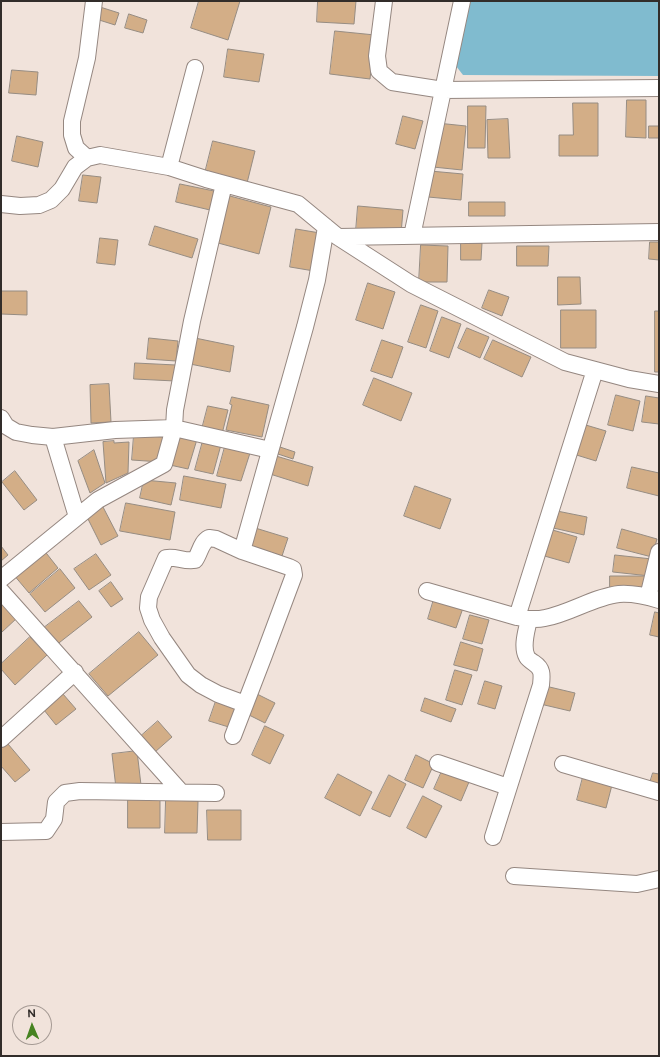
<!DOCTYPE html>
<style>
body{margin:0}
#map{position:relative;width:660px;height:1057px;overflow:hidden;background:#f1e3db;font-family:Figtree,sans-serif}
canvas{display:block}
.frame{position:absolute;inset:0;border:2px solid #322d2a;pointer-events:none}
.north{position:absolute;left:12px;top:1005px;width:40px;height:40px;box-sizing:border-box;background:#f1e3db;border:1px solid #a59a94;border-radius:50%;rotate:358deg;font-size:11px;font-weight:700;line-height:16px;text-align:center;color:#322d2a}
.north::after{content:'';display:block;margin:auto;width:14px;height:18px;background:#468321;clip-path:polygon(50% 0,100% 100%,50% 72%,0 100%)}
</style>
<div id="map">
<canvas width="660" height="1057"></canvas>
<div class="frame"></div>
<div class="north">N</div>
</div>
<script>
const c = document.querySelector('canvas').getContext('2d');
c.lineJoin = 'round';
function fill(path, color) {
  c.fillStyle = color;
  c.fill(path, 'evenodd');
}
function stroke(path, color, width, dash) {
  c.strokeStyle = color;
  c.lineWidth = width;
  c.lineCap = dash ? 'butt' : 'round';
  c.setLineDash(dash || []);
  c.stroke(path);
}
const water = new Path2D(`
 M467,1H659V76L463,75L456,66Z`);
const building = new Path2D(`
 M199,1H240L228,40L191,28Z
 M318,1H356L354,24L317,22Z
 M100,7L119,13L115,25L96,19Z
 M129,14L147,20L143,33L125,28Z
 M335,31L375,35L370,79L330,74Z
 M228,49L264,54L259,82L224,77Z
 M12,70L38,72L36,95L9,93Z
 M627,100H646V138L626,137Z
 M573,103H598V156H559V135H573Z
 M468,106H486L485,148H468Z
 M403,116L423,121L415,149L396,144Z
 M508,119L510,158H488L487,120Z
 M437,123L466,126L462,170L433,167Z
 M649,126H659V138H649Z
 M17,136L43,142L38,167L12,161Z
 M213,141L255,151L247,183L205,173Z
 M430,171L463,174L461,200L428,197Z
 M83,175L101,177L97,203L79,201Z
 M180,184L214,191L210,210L176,202Z
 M230,196L271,207L259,254L218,243Z
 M469,202H505V216H469Z
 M358,206L403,210L401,234L356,231Z
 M155,226L198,239L192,258L149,245Z
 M296,229L320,233L314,271L290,267Z
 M100,238L118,240L115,265L97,263Z
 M650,242H659V260L649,259Z
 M461,243H482L481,260H461Z
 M421,245L448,246L447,282H419Z
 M517,246H549L548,266H517Z
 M558,277H580L581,304L558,305Z
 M368,283L395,292L383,329L356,320Z
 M489,290L509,297L502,316L482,308Z
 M1,291H27V315L1,314Z
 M421,305L438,311L426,348L408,342Z
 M561,310H596V348H561Z
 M655,311H659V372H655Z
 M442,317L461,324L449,358L430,351Z
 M467,328L489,337L480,358L458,348Z
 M149,338L178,341L176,361L147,359Z
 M195,338L234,346L230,372L190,364Z
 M382,340L403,347L392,378L371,371Z
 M493,340L531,357L522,377L484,359Z
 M135,363L176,365L175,381L134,379Z
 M374,378L412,393L401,421L363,405Z
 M109,384L111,422L91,423L90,385Z
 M616,395L640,401L633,431L608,425Z
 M646,396L659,398V424L642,422Z
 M232,397L269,405L262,437L226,430L232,405L230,404Z
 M208,406L228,410L222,434L202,429Z
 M579,423L606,431L596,461L570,453Z
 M180,432L198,436L188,469L170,465Z
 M134,435L163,437L161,462L132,460Z
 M204,437L222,441L213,474L195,470Z
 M114,441V443L129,442L128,473L106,483L103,442Z
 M226,443L251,450L241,481L217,476Z
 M277,446L295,452L293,459L275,453Z
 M94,450L105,483L90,493L78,461Z
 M276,456L313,467L308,486L270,474Z
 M632,467L659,473V496L627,488Z
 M15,471L37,500L24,510L2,482Z
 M184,476L226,484L221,508L180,500Z
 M144,480L176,483L171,505L140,498Z
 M415,486L451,499L440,529L404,516Z
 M126,503L175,512L170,540L120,531Z
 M103,507L118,536L101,545L86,515Z
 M552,510L587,517L584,535L549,527Z
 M252,527L288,538L282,556L246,544Z
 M549,529L577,537L569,563L541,555Z
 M622,529L657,539L652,557L617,548Z
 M1,546L8,555L1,561Z
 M43,549L58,568L29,593L13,574Z
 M96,554L111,575L89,590L74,569Z
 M615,555L652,559L650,576L613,572Z
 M60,569L75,588L45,612L30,594Z
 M610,576H646V592H610Z
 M111,582L123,599L111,607L99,591Z
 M434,599L463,608L456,628L428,619Z
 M1,601L17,618L2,632L1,631Z
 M79,601L92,617L55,646L41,630Z
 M655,612L659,613V637L650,635Z
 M470,615L489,620L482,644L463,639Z
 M139,632L158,655L108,696L89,674Z
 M30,637L47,655L15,685L1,669V664Z
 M461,642L483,649L477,671L454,665Z
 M455,670L472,675L462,705L446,700Z
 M485,681L502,686L495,709L478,704Z
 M541,685L575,693L570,711L536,703Z
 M255,693L275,703L265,723L245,713Z
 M63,694L76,709L56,725L44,710Z
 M425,698L456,709L451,722L421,711Z
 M216,701L238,708L232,728L209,721Z
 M158,721L172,737L155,752L141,736Z
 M265,726L284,735L270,764L252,755Z
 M8,744L30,770L15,782L1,766V749Z
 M137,751L141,785L116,788L112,754Z
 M416,755L434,764L423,788L405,780Z
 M442,771L469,782L461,801L434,789Z
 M653,773L659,774V792L648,789Z
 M338,774L372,792L360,816L325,798Z
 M389,775L406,784L390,817L372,809Z
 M583,777L612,785L606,808L577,800Z
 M423,796L442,806L426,838L407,828Z
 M128,798H160V828H128Z
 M166,800L198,801L197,833H165Z
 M207,810H241V840H208Z`);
const street = new Path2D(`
 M384,1L377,56L379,71L392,82L443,90L659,88
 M87,158L76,148L72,135V121L87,58L94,1
 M169,167L195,68
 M1,204L20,206L39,205L51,200L62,189L75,167L87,158L100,155L169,167L206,179L298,204L338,237L411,284L565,362L629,379L659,384
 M412,236L462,1
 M338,237L659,232
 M1,418L6,426L16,432L32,435L53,437L115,430L174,428L270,450
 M53,437L77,517
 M242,551L305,327L317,280L326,227
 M1,579L98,500L164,464L174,428L175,410L192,321L224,184
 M1,591L181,792
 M427,591L517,617C526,619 536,620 545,618C571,613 593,597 619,594C633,593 646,596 659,600
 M648,597L659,552
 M517,617L595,370
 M233,736L263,658L294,575L293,569L289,567L242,551L216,539L209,538C201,542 200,553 195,560C184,562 176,556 166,558L149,597L148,608L152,620L162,638L188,675L201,685L218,694L245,704
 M1,739L75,672
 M438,763L508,787
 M563,764L659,792
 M1,832L46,831L54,819L56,802L65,793L80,791L216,793
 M493,837L541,685C542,675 543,669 534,663C531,661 528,659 527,657C521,646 527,630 529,619
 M514,876L637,884L659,879`);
fill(water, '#80bbcf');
fill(building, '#d3ae87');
stroke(building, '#968c82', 1);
stroke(street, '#958780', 18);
stroke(street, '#fff', 16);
</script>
